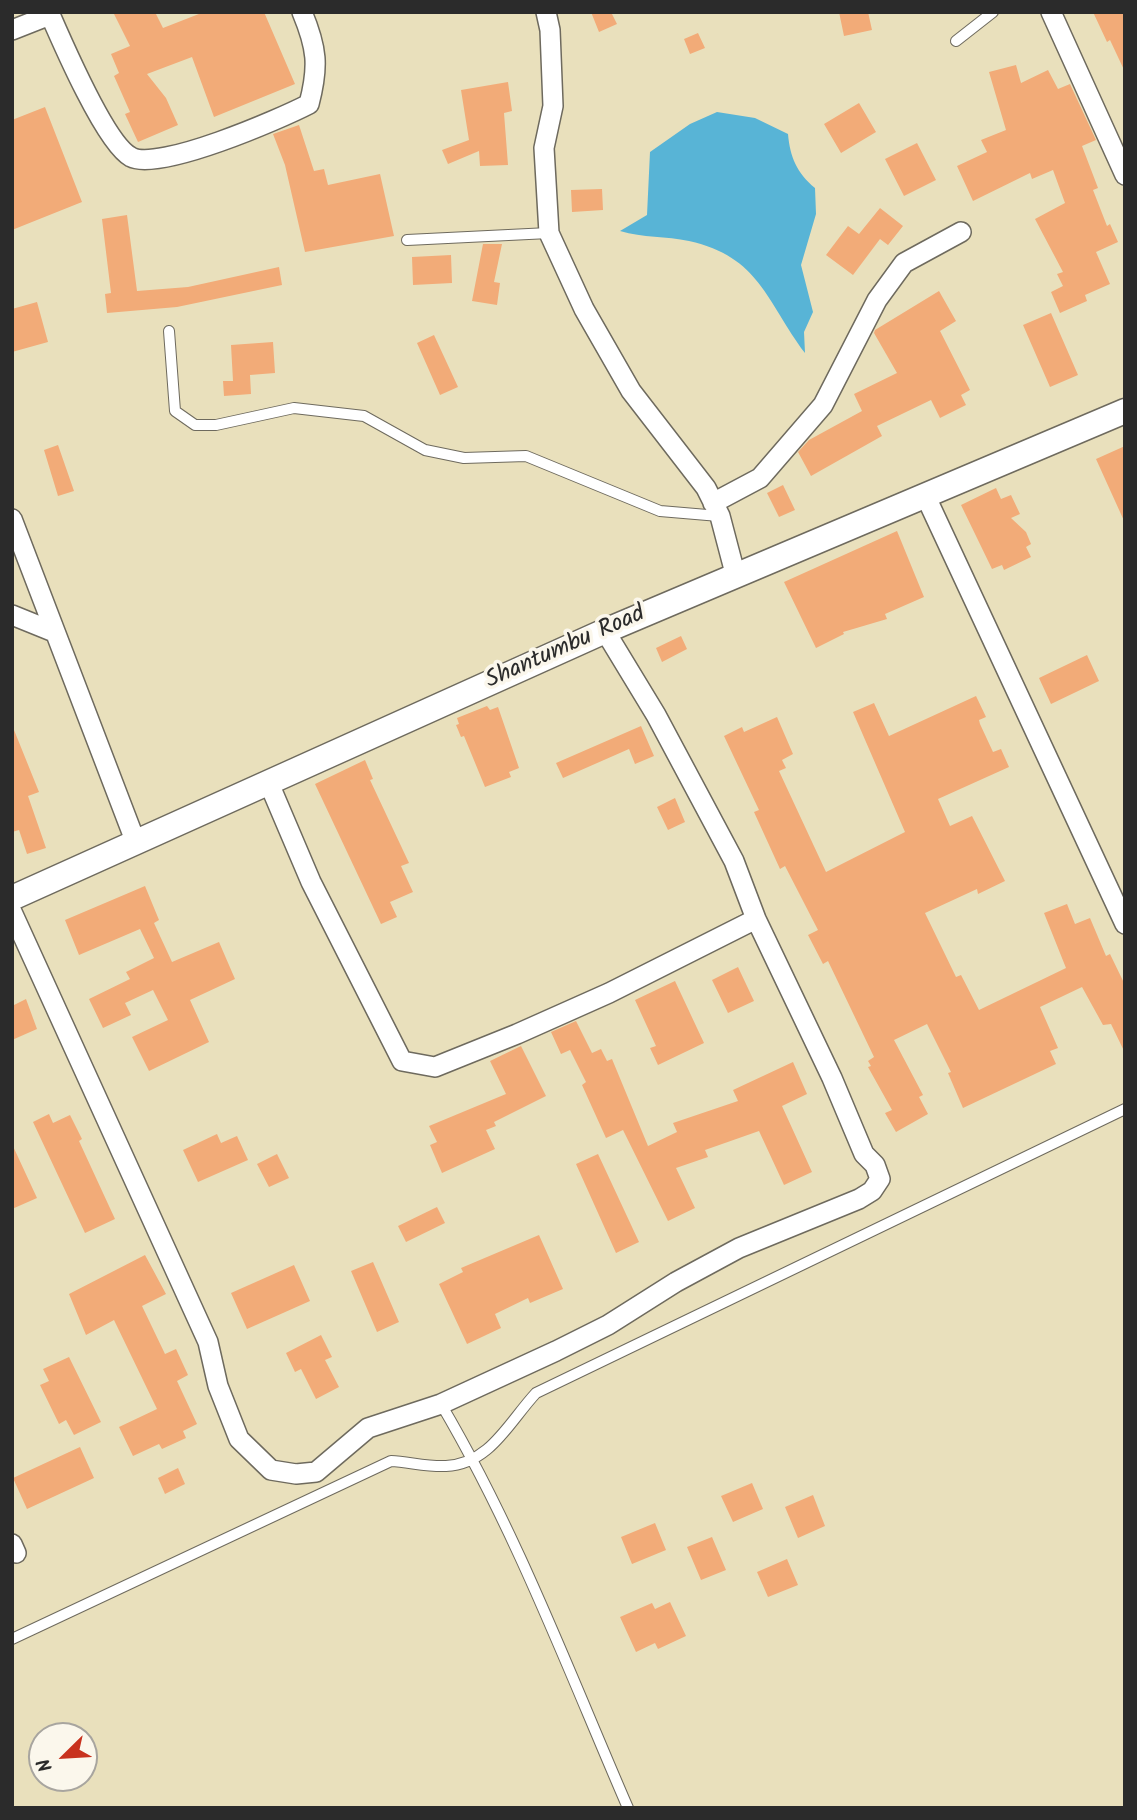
<!DOCTYPE html>
<style>
body{margin:0}
#map{position:relative;width:1137px;height:1820px;overflow:hidden;background:#e9e0bc;font-family:Kalam,sans-serif}
canvas{display:block}
.frame{position:absolute;inset:0;border:14px solid #2b2b2b;pointer-events:none}
.north{position:absolute;left:28px;top:1722px;width:70px;height:70px;box-sizing:border-box;background:#fbf7ec;border:2px solid #a8a59f;border-radius:50%;rotate:246deg;font-size:19px;font-weight:700;line-height:28px;text-align:center;color:#2b2b2b}
.north::after{content:'';display:block;margin:auto;width:24px;height:32px;background:#c8321e;clip-path:polygon(50% 0,100% 100%,50% 72%,0 100%)}
</style>
<div id="map">
<canvas width="1137" height="1820"></canvas>
<div class="frame"></div>
<div class="north">N</div>
</div>
<script>
const c = document.querySelector('canvas').getContext('2d');
c.lineJoin = 'round';
function fill(path, color) {
  c.fillStyle = color;
  c.fill(path, 'evenodd');
}
function stroke(path, color, width, dash) {
  c.strokeStyle = color;
  c.lineWidth = width;
  c.lineCap = dash ? 'butt' : 'round';
  c.setLineDash(dash || []);
  c.stroke(path);
}
function label(font, color, halo, rows, align = 'center') {
  c.font = font + ' Kalam,sans-serif';
  c.lineWidth = 7;
  c.setLineDash([]);
  c.textBaseline = 'middle';
  c.strokeStyle = halo;
  c.fillStyle = color;
  for (const [text, x, y, turn = 0] of rows) {
    c.save();
    c.translate(x, y);
    c.rotate((+turn || 0) * Math.PI / 180);
    c.textAlign = isNaN(turn) ? turn : align;
    if (halo) c.strokeText(text, 0, 0);
    c.fillText(text, 0, 0);
    c.restore();
  }
}
const water = new Path2D(`
 M717,112L755,118L788,134C790,157 797,173 815,188L816,214L801,265L813,312L804,332L805,353C766,301 760,257 689,241C666,236 643,238 620,231L647,215L650,152L690,124Z`);
const building = new Path2D(`
 M113,12H155L163,28L204,12H264L295,84L214,117L192,57L147,74L166,98L178,125L138,142L125,114L130,112L114,76L119,73L111,54L130,46Z
 M591,12H611L617,24L599,32Z
 M839,12H868L872,30L844,36Z
 M1093,12H1125V72L1110,40L1107,42Z
 M698,33L705,48L690,54L684,39Z
 M1016,65L1021,83L1048,70L1058,89L1070,84L1096,140L1082,146L1098,188L1093,190L1107,226L1110,224L1118,242L1096,252L1110,284L1085,295L1087,301L1060,313L1051,292L1063,286L1057,274L1063,272L1035,219L1065,203L1053,170L1032,179L1030,173L973,201L957,166L987,152L981,140L1006,130L989,72Z
 M508,82L512,111L504,113L508,165L480,166L479,151L448,164L442,150L469,140L461,90Z
 M859,103L876,132L841,153L824,124Z
 M45,107L82,202L12,230V120Z
 M299,125L314,171L324,169L328,185L380,174L394,236L305,252L285,165L273,134Z
 M917,143L936,180L904,196L885,159Z
 M602,189L603,210L572,212L571,190Z
 M880,208L903,226L888,245L880,239L853,275L826,255L848,226L859,234Z
 M127,215L137,291L188,287L279,267L282,285L177,307L107,313L105,294L111,293L102,219Z
 M483,244H502L494,282L500,283L497,305L472,301Z
 M451,255L452,283L413,285L412,257Z
 M939,291L956,321L940,331L970,390L961,395L966,405L940,418L931,400L877,426L882,436L811,476L798,452L809,440L862,411L854,394L897,373L874,333L875,330Z
 M37,302L48,342L12,352V309Z
 M1051,313L1078,375L1050,387L1023,325Z
 M434,335L458,387L440,395L417,343Z
 M273,342L275,373L250,375L251,394L224,396L223,381H233L231,345Z
 M58,445L74,491L58,496L44,450Z
 M1125,446V523L1096,459Z
 M783,485L795,510L779,517L767,493Z
 M996,488L1001,499L1011,495L1020,514L1011,518L1026,532L1031,544L1026,547L1031,557L1004,570L1002,565L992,569L961,505Z
 M897,531L924,597L885,614L887,619L843,632L844,634L816,648L784,582Z
 M681,636L687,649L662,662L656,648Z
 M1087,655L1099,681L1051,704L1039,678Z
 M976,696L986,717L979,720L980,724L993,752L1001,749L1009,767L938,799L950,826L972,816L1005,881L978,894L977,889L925,913L956,977L961,975L979,1010L1066,968L1044,913L1067,904L1075,924L1090,918L1106,956L1110,954L1125,985V1053L1111,1024L1103,1025L1082,987L1040,1007L1058,1048L1050,1051L1056,1064L963,1108L948,1073L951,1072L927,1024L894,1040L923,1095L919,1097L928,1114L896,1132L885,1113L892,1110L868,1067L871,1066L868,1061L874,1057L828,961L823,964L808,935L818,930L785,866L780,869L754,812L759,810L724,736L742,727L744,732L777,717L793,754L782,760L786,768L779,771L826,872L905,832L853,712L874,703L889,736Z
 M487,706L490,710L498,707L519,768L509,772L511,777L485,787L464,736L461,737L456,725L459,724L457,718Z
 M12,725L39,792L28,796L46,848L27,854L19,830L12,832Z
 M641,726L654,756L635,764L629,749L563,778L556,763Z
 M365,760L373,779L370,780L409,863L401,866L413,892L390,902L397,917L381,924L315,784Z
 M675,798L685,822L668,830L657,807Z
 M145,886L159,920L154,923L172,962L219,942L235,979L190,1000L209,1042L149,1071L132,1037L168,1020L153,990L125,1003L131,1015L103,1028L89,999L130,979L126,972L154,958L140,929L79,955L65,920Z
 M738,967L754,1001L728,1013L712,980Z
 M675,981L704,1043L658,1065L650,1048L656,1046L635,1000Z
 M26,999L37,1029L12,1040V1006Z
 M576,1021L592,1053L601,1049L607,1061L612,1059L648,1146L677,1132L673,1123L738,1101L733,1090L793,1062L807,1094L782,1106L812,1172L784,1185L759,1131L705,1150L708,1157L676,1168L695,1208L668,1221L623,1130L606,1138L582,1085L586,1082L570,1050L561,1054L551,1032Z
 M521,1046L546,1096L494,1122L496,1126L486,1130L495,1149L442,1173L430,1145L437,1142L429,1126L506,1094L490,1061Z
 M49,1114L53,1123L70,1115L82,1139L79,1141L115,1219L85,1233L33,1122Z
 M217,1134L221,1143L237,1136L248,1160L198,1182L183,1150Z
 M12,1144L37,1198L12,1209Z
 M277,1154L289,1178L269,1187L257,1164Z
 M598,1154L639,1242L616,1253L576,1164Z
 M437,1207L445,1223L406,1242L398,1226Z
 M539,1235L563,1289L530,1303L528,1298L495,1314L501,1328L467,1344L439,1284L463,1272L461,1268Z
 M145,1255L166,1294L142,1306L165,1354L176,1349L188,1375L177,1381L197,1424L183,1431L186,1438L162,1449L159,1444L133,1456L119,1427L157,1409L114,1320L86,1335L69,1294Z
 M373,1262L399,1322L377,1332L351,1271Z
 M294,1265L310,1301L247,1329L231,1293Z
 M321,1335L332,1357L325,1360L339,1387L316,1399L301,1369L295,1372L286,1353Z
 M69,1357L101,1422L74,1435L66,1420L59,1424L40,1385L49,1381L43,1369Z
 M80,1447L94,1478L27,1509L13,1478Z
 M178,1468L185,1484L165,1494L158,1478Z
 M752,1483L763,1509L733,1522L721,1496Z
 M813,1495L825,1526L798,1538L785,1507Z
 M655,1523L666,1550L632,1564L621,1537Z
 M712,1537L726,1570L701,1580L687,1547Z
 M787,1559L798,1585L768,1597L757,1572Z
 M670,1602L686,1636L658,1649L655,1643L636,1652L620,1617L652,1603L655,1609Z`);
const service = new Path2D(`
 M956,41L993,12
 M407,240L549,233
 M169,331L175,411L195,425H216L294,408L364,416L425,450L464,458L526,456L660,511L719,516
 M441,1404C516,1531 569,1672 628,1808
 M12,1639L391,1461C409,1462 428,1467 446,1466C490,1464 509,1422 536,1393L1125,1109`);
const minor = new Path2D(`
 M49,12C62,42 106,144 131,157C158,172 280,119 309,104C319,66 317,48 302,12
 M546,12L550,30L553,106L544,148L549,233L584,309L631,391L706,488L720,516L736,577
 M1051,12L1125,175
 M12,30L50,15
 M926,497L1125,924
 M713,503L760,478L823,405L877,300L904,263L961,232
 M12,519L136,843
 M12,615L54,632
 M268,781L311,882L402,1061L435,1067L517,1034L609,993L756,919
 M12,912L208,1342L218,1386L239,1439L271,1470L296,1474L316,1472L368,1428L441,1404L556,1351L608,1325L676,1282L739,1248L859,1199L872,1191L880,1179L875,1165L864,1154L832,1078L756,919L734,861L656,715L605,631
 M12,1544L16,1553`);
const tertiary = new Path2D(`
 M12,898L605,631L1125,411`);
const streetNames = [
 ["Shantumbu Road",566,649,-24]
];
fill(water, '#58b4d6');
fill(building, '#f2ab78');
stroke(service, '#6e6a5e', 12);
stroke(minor, '#6e6a5e', 22);
stroke(tertiary, '#6e6a5e', 27);
stroke(service, '#fff', 10);
stroke(minor, '#fff', 19);
stroke(tertiary, '#fff', 24);
label('24px', '#2b2b2b', '#fbf7ec', streetNames);
</script>
